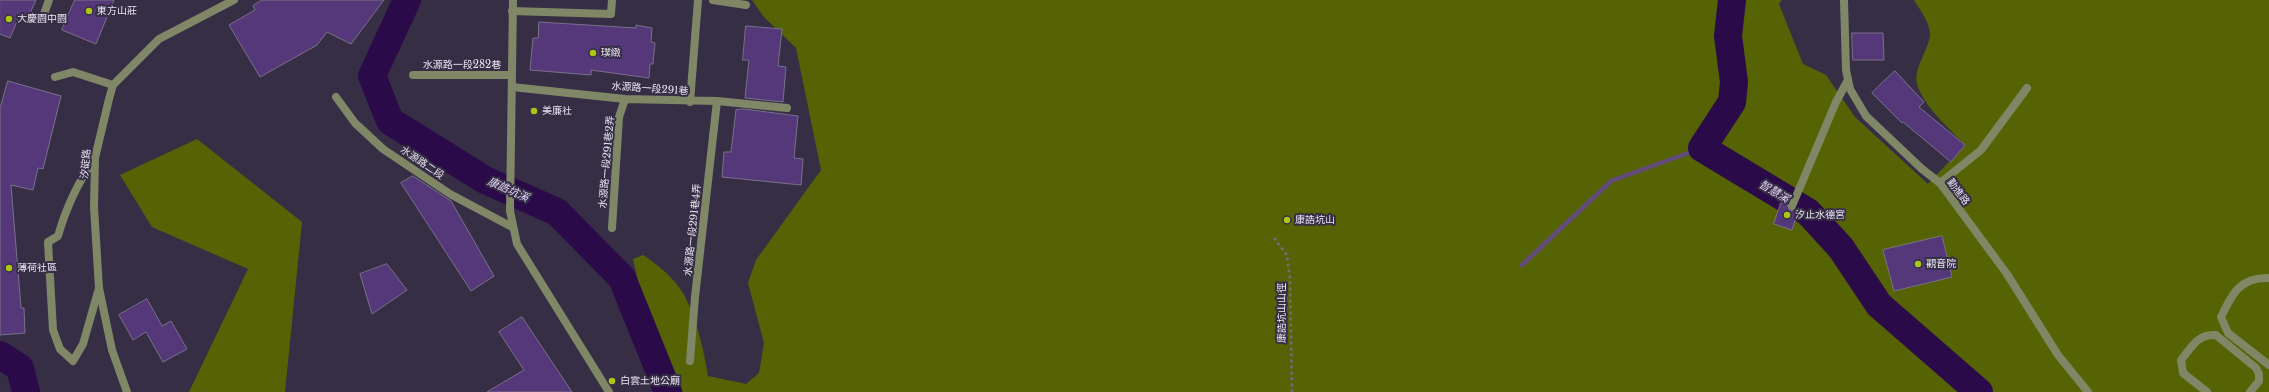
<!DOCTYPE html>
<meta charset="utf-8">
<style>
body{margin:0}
canvas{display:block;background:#362e44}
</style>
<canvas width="2269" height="392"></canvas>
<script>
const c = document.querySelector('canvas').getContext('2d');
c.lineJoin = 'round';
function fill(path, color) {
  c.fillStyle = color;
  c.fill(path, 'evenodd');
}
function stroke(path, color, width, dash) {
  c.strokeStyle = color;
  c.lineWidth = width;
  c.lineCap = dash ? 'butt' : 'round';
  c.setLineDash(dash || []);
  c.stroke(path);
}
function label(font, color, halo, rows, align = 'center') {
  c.font = font + ' "Libre Baskerville","Noto Sans TC",serif';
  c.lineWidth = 4;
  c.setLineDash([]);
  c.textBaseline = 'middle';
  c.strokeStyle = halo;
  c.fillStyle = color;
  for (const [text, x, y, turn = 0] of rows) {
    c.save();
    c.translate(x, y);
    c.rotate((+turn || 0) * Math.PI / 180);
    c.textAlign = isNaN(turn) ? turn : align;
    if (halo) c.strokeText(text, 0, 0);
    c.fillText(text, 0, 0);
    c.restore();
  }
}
const forest = new Path2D(`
 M752,0H1782L1779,4L1803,64L1826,75L1855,117L1928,184C1940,170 1953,159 1965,145C1949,128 1924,107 1917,84C1913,70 1928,50 1930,36C1931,24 1920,10 1914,0H2269V392H683L641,294L633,259L643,255C657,264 674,278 683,293C696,316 704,351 708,376L746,384L759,373L764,343L748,283L756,260L821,170L796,48L764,17Z
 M197,139L302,222L285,392H189L248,269L152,227L120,175Z`);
const stream = new Path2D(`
 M1522,265L1611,181L1702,148`);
const river = new Path2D(`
 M407,0L372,76L390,121L485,180L557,212L622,278L668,392
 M1732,0L1728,36L1734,82L1732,102L1702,148L1808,212L1841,248L1879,305L1979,392
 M0,355L20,368L26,392`);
const building = new Path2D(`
 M0,0H36L27,20L19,17L10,38L0,34Z
 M75,0H114L96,44L62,30Z
 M262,0H384L351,44L327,32L317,45L260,77L229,25L255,10L253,6Z
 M539,22L636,28V25L652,28L651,42L655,43L653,64H650L649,78L591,70V75L530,70L533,38H538Z
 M746,26L782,29L778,66L786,67L783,102L745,98L749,60H743Z
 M1852,33H1883L1884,60H1853Z
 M1895,71L1924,102L1919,107L1965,145L1951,162L1903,122L1902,123L1872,93Z
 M8,81L61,96L43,169L38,168L33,190L11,185L21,308H24L25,333L0,335V109Z
 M744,109L798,116L794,158L803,159L801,185L722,177L724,152H731L736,110Z
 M413,176L451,201L494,276L471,291L401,183Z
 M1781,203L1787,204L1790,211L1799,208L1792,230L1774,224Z
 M1942,236L1952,277L1894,291L1883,250Z
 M387,264L407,290L372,314L360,274Z
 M147,299L162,326L171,321L187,349L163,362L146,332L133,340L119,315Z
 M522,317L572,392H487L524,370L499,332Z`);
const path = new Path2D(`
 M1274,238L1287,255L1290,279L1292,392`);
const service = new Path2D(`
 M713,0L746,5
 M512,11L611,14L612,0
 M44,14L49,0
 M413,75H512
 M55,77L73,72L113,85
 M512,87L625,99L717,101L787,108
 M336,97L355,123L383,149L450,194L512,227
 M690,102L698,0
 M95,158C78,182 66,208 58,236L48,242L53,330L60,349L73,361L83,344L99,288
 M1940,183L1981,150L2027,88
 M1792,206L1836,102L1848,80
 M612,228L619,117L625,99
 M2269,278C2240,277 2232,294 2221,317L2228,333L2269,365
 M690,361L695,297L717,101
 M2207,392L2183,373L2181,360C2192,347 2197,334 2216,335L2256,368L2259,374V381L2250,392`);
const minor = new Path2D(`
 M513,0L510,211L517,244L609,392
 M1844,0L1846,70L1850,89L1866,116L1922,169L1940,183L2007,274L2058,355L2088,392`);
const tertiary = new Path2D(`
 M127,392L112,350L99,288L94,207L95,158L109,99L113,85L159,39L234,0`);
const markers = [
 [89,11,4,"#acc613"],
 [9,19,4,"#acc613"],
 [593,53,4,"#acc613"],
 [534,111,4,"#acc613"],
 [1787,215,4,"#acc613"],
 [1287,220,4,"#acc613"],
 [1918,264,4,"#acc613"],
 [9,268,4,"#acc613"],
 [612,381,4,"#acc613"]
];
const poiNames = [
 ["東方山莊",97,11],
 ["大慶園中園",17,19],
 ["璞緻",601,53],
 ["美廉社",542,111],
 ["汐止水德宮",1795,215],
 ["康誥坑山",1295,220],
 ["觀音院",1926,264],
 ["薄荷社區",17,268],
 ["白雲土地公廟",620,381]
];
const streetNames = [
 ["水源路一段282巷",462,65],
 ["水源路一段291巷",650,89,4],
 ["水源路一段291巷2弄",607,162,-85],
 ["水源路二段",422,163,34],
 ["汐碇路",86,164,-85],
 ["勤進路",1958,192,53],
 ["水源路一段291巷4弄",693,230,-84],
 ["康誥坑山山徑",1282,313,-90]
];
const waterNames = [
 ["康誥坑溪",508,190,24],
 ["智慧溪",1774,192,31]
];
fill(forest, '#556305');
stroke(stream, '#634b7c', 4.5);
stroke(river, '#2a0a49', 28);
fill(building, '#543879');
stroke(building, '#7a708a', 1);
stroke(path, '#736c7f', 2.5, [3, 3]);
stroke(service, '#7f8766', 8);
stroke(minor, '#7f8766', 8);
stroke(tertiary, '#7f8766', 8);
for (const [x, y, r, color] of markers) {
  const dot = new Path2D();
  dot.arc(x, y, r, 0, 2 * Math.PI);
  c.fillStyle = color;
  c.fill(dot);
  stroke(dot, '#362e44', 1.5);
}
label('10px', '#e8e3f2', '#362e44', poiNames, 'left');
label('10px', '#e8e3f2', '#362e44', streetNames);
label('italic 11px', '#e2d5fc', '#362e44', waterNames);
</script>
